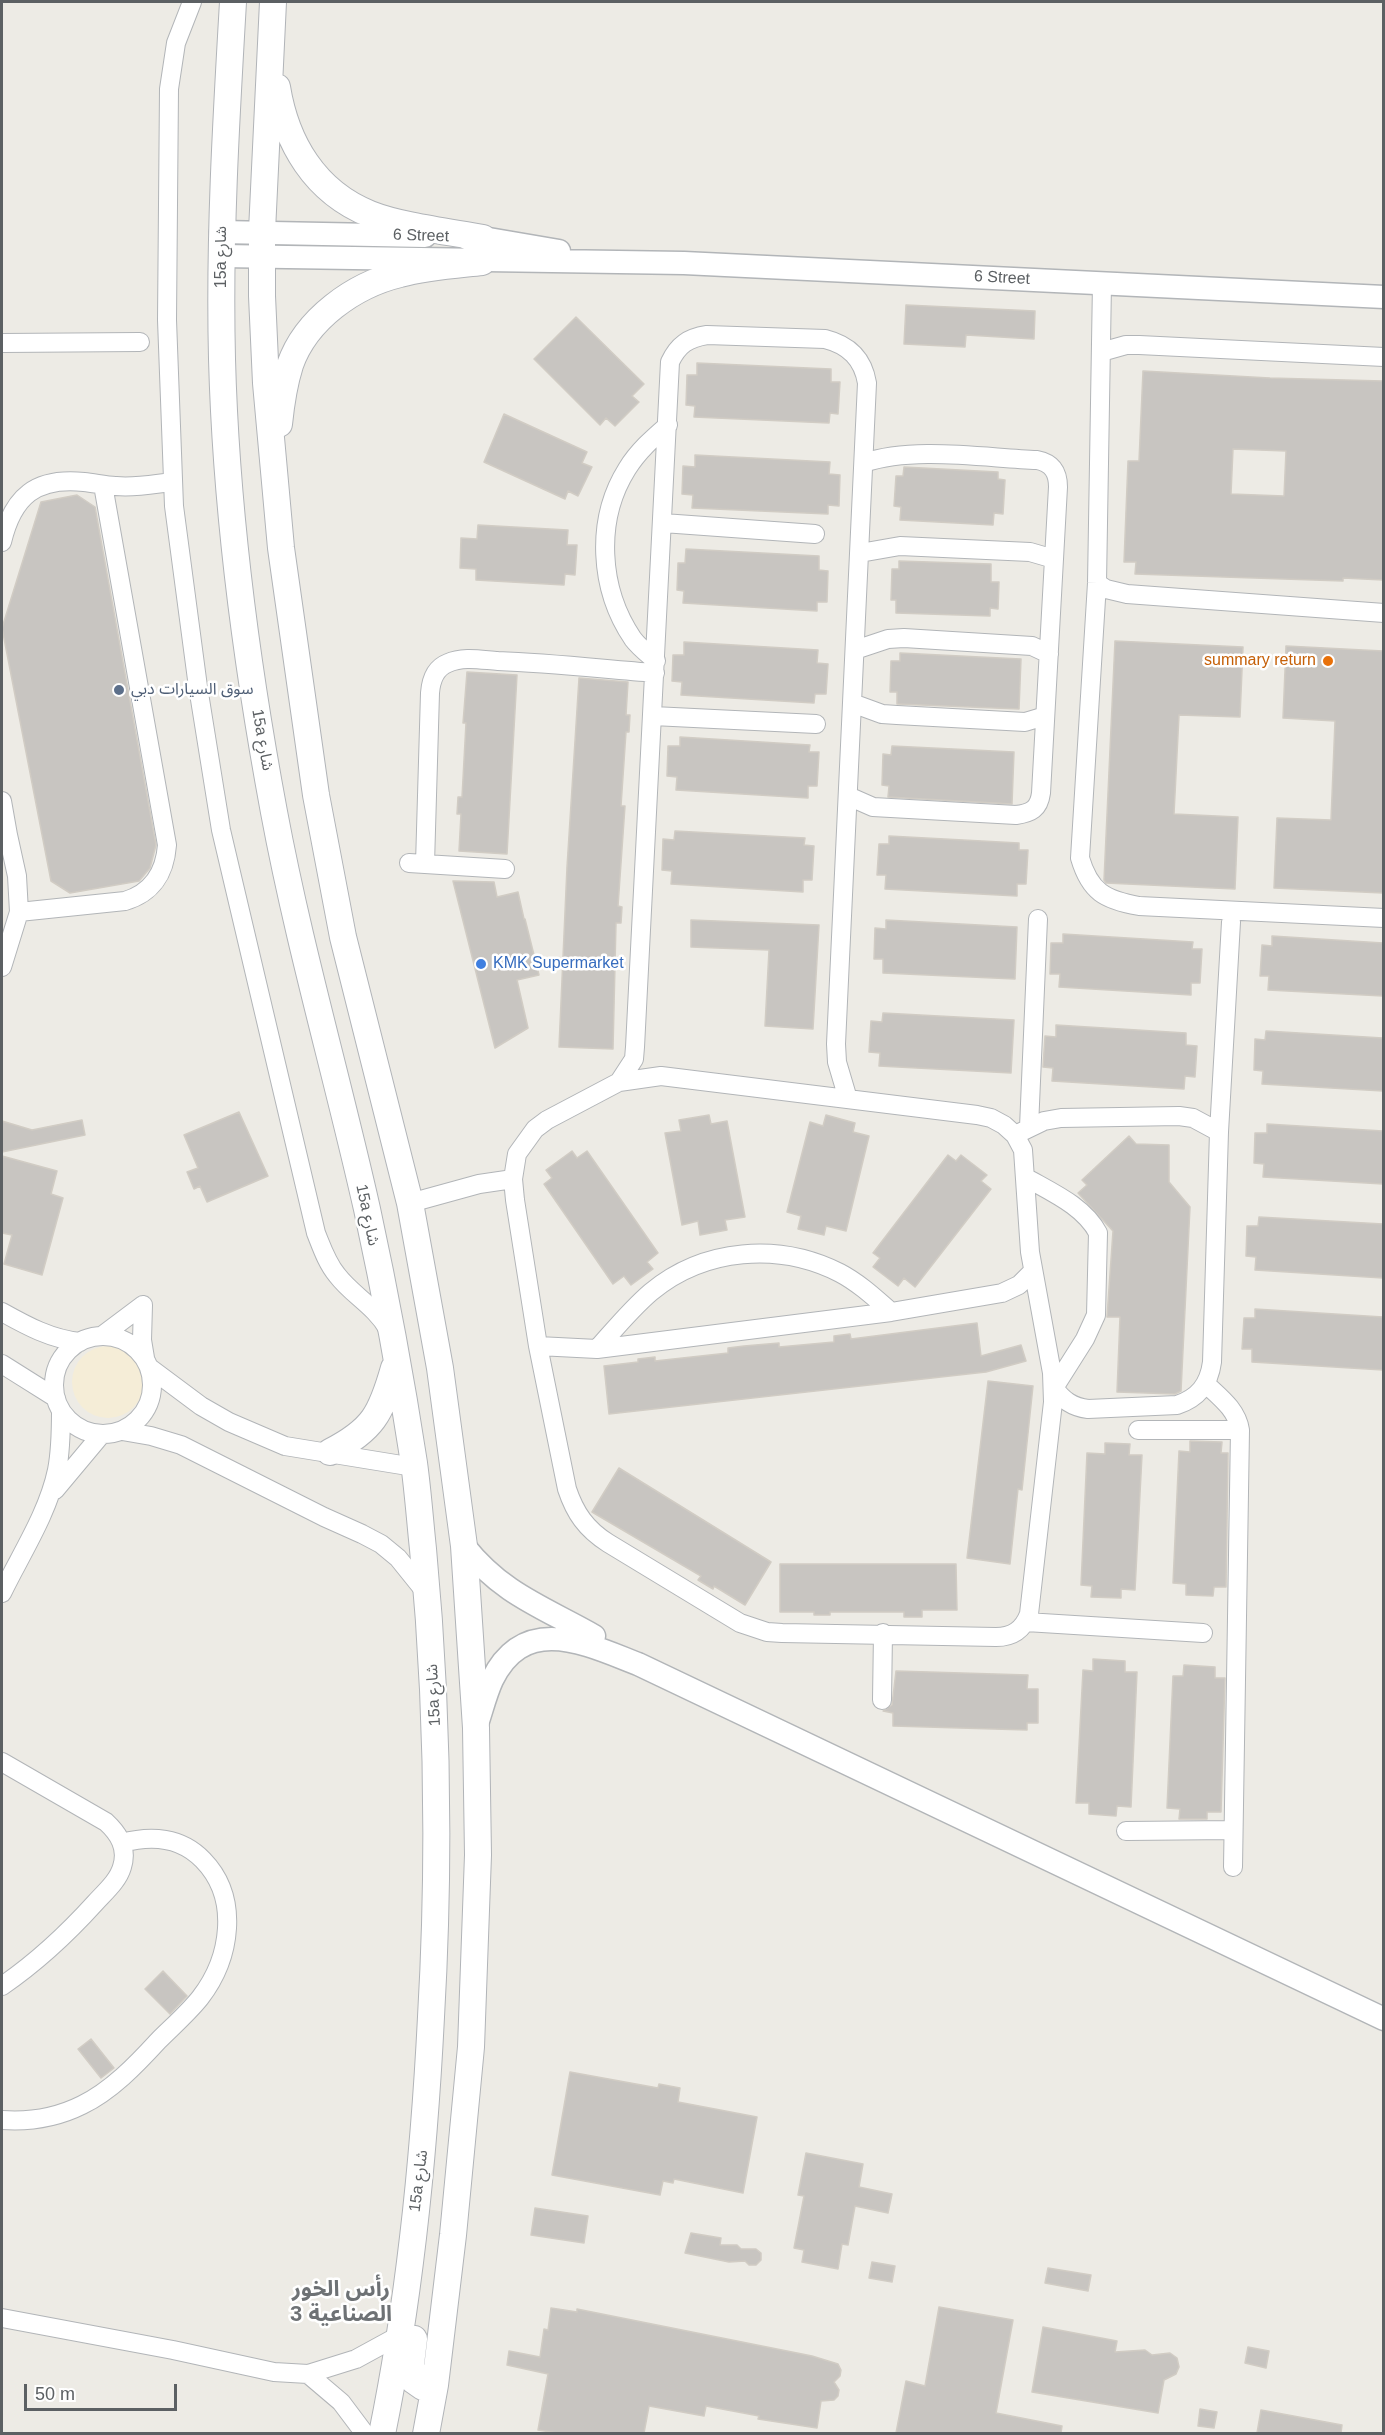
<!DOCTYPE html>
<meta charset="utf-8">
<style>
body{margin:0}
#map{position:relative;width:1385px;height:2435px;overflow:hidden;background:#edebe5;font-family:Arial,sans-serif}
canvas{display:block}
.frame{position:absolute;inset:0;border:3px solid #5c6063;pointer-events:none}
.scale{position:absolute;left:24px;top:2384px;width:153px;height:27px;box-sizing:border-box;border:3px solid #5c6063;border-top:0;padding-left:8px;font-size:18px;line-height:21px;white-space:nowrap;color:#5c6063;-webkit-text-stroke:4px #fff;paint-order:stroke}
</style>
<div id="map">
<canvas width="1385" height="2435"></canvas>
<div class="frame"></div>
<div class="scale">50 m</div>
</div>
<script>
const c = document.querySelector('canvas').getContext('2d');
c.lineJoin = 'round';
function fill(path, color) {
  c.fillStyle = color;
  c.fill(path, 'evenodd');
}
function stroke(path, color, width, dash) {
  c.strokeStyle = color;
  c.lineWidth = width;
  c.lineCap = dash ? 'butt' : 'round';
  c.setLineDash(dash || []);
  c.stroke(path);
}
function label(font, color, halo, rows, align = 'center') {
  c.font = font + ' Arial,"Noto Sans Arabic",sans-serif';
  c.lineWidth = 5;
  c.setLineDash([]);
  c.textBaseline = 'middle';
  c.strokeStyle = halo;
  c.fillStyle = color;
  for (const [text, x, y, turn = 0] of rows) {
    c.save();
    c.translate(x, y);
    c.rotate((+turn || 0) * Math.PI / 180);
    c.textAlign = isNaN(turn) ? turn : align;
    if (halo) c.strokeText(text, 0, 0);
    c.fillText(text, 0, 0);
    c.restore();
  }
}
const sand = new Path2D(`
 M72 1382a36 36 0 1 1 72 0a36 36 0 1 1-72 0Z`);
const building = new Path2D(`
 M906,305L1035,311L1034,339L966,335L965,347L904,344Z
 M576,317L644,384L632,396L639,402L615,426L606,418L600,425L534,359Z
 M697,363L831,369V382H840L838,414L830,413L829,423L694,417L695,406L686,405L687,375H697Z
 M1143,371L1270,378L1383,381V580L1343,578V581L1135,574L1136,562H1124L1128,461H1139ZM1233,449L1286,451L1284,496L1231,494Z
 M504,414L587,452L582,463L592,467L578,496L568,491L565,499L484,462Z
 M695,455L830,462L829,474L840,475L839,506L828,505V514L692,508L693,495L682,494L683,466L695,467Z
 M904,467L998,472V479L1005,480L1003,514L994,513L993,525L900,520L901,507L894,506L896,476H903Z
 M77,495L95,507L156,845L150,868L139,881L70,893L51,881L2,628L41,502Z
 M478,525L568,530L567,545H577L575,575L565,574L564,585L476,580V569L460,568L461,538L477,539Z
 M686,549L819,556V570L828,571L827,602H817V611L683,603L684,591L677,590L678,563H685Z
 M899,561L991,564V582H999L998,609L990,608V616L896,613V600H891L892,569H899Z
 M1115,641L1243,647L1240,717L1179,715L1174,814L1238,817L1235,889L1106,883L1104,880Z
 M684,642L818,650L817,663L828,664L826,694H815L814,703L681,695L682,682L672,681L673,655H684Z
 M1286,646L1383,651V893L1274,888L1277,818L1331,820L1335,721L1283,718Z
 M900,653L1021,659L1019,709L897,704V692H890L891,661H900Z
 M467,672L517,675L507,854L459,851L461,814H457L458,797H462L466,723H463Z
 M579,678L628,682L626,715H630L629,732H626L621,806H625L618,906L622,907L621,923H616L613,1049L559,1047L567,867Z
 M680,737L810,745L809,752H819L817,786H808V798L676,790L677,777L667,776L668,746H680Z
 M892,746L1014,752L1012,804L888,797L889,786L882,785L883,754L891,755Z
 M675,831L805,838L804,845L814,846L812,880H803V892L671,884L672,871L662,870L663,839L674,840Z
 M889,836L1019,843V850H1028L1026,884H1017V896L885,889L886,875H877L879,844H889Z
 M453,881L494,882L497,897L518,892L524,919H525L539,975L517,980L528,1028L495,1048Z
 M691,920L819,925L813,1029L765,1026L769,950L691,947Z
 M886,920L1017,927L1015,979L883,973V959H874L875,928L886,929Z
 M1063,934L1193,942L1192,949H1202L1200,983H1191V995L1059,987L1060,974H1050L1051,943H1063Z
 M1272,936L1383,943V996L1268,990L1269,976H1260L1262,945L1272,946Z
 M883,1013L1014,1020L1011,1073L879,1066L880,1053L869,1052L871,1021L882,1022Z
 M1056,1025L1186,1033V1045L1197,1046L1195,1077L1185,1076L1184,1089L1052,1081L1053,1068L1043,1067L1045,1036L1056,1037Z
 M1266,1031L1383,1038V1091L1262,1084L1263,1071L1254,1070L1255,1039L1265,1040Z
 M239,1112L268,1176L207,1202L200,1186L194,1189L187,1172L198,1168L184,1135Z
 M709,1115L711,1124L727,1121L745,1217L725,1220L727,1230L700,1235L698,1221L682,1225L665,1133L681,1131L679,1120Z
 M826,1115L855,1123L853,1132L869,1136L846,1231L826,1226L824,1235L798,1229L801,1216L787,1212L810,1122L823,1126Z
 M82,1120L85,1135L2,1152V1121L32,1130Z
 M1267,1124L1383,1131V1184L1263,1177L1264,1164L1254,1163L1255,1133H1267Z
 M1129,1136L1136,1144L1169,1145V1182L1190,1207L1181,1391L1175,1394L1117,1392L1120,1317H1107L1113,1231L1078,1193L1087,1185L1082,1180Z
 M572,1151L577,1158L587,1151L658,1253L647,1262L653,1269L631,1285L624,1276L613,1284L544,1184L552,1178L546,1170Z
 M948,1155L956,1161L961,1155L987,1175L981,1181L991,1189L915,1287L904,1278L898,1286L873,1267L880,1258L873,1253Z
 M2,1156L57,1171L51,1194L63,1198L42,1275L4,1264L12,1235L2,1233Z
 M1259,1217L1383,1224V1278L1255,1270L1256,1257L1246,1256L1247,1226H1258Z
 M1255,1309L1383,1317V1370L1252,1362V1349H1242L1244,1318H1255Z
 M977,1323L981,1356L1021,1345L1026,1361L986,1372L609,1414L604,1366L638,1362V1359L655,1357V1361L728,1353V1348L744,1346L779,1343V1347L834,1342V1336L850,1334L851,1339Z
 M988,1381L1033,1386L1022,1490L1018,1489L1010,1564L967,1558Z
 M1190,1441L1222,1442L1221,1453H1228L1226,1587H1214L1213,1596L1186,1595V1584L1173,1583L1179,1451L1190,1452Z
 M1105,1443L1130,1444L1129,1455H1142L1135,1590L1121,1589V1598L1091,1597L1092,1586L1081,1585L1087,1453L1105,1454Z
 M619,1468L771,1562L745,1605L714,1586L713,1589L698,1580L701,1576L592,1512Z
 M780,1564H956L957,1610H922V1617H904V1612H830V1615H814V1612H780Z
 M1093,1659L1125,1661V1672H1137L1131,1807L1117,1806L1116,1816L1089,1814V1803H1076L1083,1670L1093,1671Z
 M1184,1665L1215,1667V1678H1225L1221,1812H1207V1819H1179L1180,1809L1167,1808L1173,1676H1183Z
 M896,1671L1028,1675L1027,1689H1038V1723H1027V1730L893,1726V1713L883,1711L892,1705Z
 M163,1971L187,1996L170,2014L145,1989Z
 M91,2039L114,2068L101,2078L78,2049Z
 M570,2072L658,2088L659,2084L680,2088L678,2102L757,2117L743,2193L674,2179L673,2183L663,2181L660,2195L552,2175Z
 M806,2153L863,2164L859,2187L892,2194L888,2213L855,2206L848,2245L842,2244L838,2269L802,2262L804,2250L794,2248L804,2196L798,2195Z
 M535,2208L588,2216L584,2243L531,2235Z
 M691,2233L721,2238L720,2245H737L741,2249H756L761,2253V2260L756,2265H749L745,2261L729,2262L685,2253Z
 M872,2262L895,2266L892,2282L869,2278Z
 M1048,2268L1091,2275L1088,2291L1045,2283Z
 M939,2307L1013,2320L996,2413L1062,2426L1061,2433H896L906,2381L925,2386Z
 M551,2308L577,2312V2309L812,2356L838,2364L841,2370L840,2376L834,2382L839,2390L838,2396L834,2400L821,2401L817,2428L758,2419L759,2416L706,2406L704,2416L649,2406L644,2433H557L538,2430L548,2374L507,2365L509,2351L540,2357L544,2329L548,2330Z
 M1043,2327L1117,2341L1115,2352L1145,2350L1152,2355L1170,2353L1177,2358L1179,2367L1176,2374L1164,2380L1158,2413L1032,2392Z
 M1248,2347L1269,2351L1266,2368L1245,2363Z
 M1200,2409L1217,2412L1214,2428L1198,2426Z
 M1261,2410L1342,2425L1341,2433H1257Z`);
const minor = new Path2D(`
 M192,2L176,43L169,89L167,320L174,506L198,687L221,830L316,1233C322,1248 327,1263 337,1275C352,1295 375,1306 388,1329
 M1102,283L1097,583L1080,858C1090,892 1105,900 1139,906L1384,918
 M2,343L140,342
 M1101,352L1126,345H1139L1384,357
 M663,523L815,534
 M2,542C13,496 36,477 84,482C95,483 106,486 116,486C135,488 154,484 172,482
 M860,553L900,546L1030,552L1054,559
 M1097,583L1106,589L1127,594L1384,613
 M855,650L888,639L904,638L1032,646L1049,654
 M656,661C648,654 639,647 633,639C599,589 595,520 627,469C638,451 653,438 668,425
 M852,703L882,714L897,715L1025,722L1045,716
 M653,716L816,724
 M848,796L873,807L1016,815C1031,813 1039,809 1041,793L1058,487C1058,472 1052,463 1037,460C985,458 913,446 864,463
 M2,801L8,835
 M2,834L8,835L17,876L19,912L2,967
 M409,863L505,869
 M425,864L430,693C431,680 435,668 448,663C463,656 482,660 498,661C551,663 603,669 655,673
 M19,912L125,901C152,893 165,873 167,845L103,485
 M661,1076L977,1115L991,1118L1004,1125L1015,1135L1023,1150L1030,1252L1052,1373L1053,1402L1029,1614C1023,1630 1012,1637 996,1637L782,1633L767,1632L740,1623L608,1543C586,1529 575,1513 567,1489L538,1346L515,1200L513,1179L517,1154L535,1129L547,1120L619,1082Z
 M619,1082L634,1059L635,1047L670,362C678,345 688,338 707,335L825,339C849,345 863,359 867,383L836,1044L837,1062L848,1099
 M1029,1127L1038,919
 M1015,1135L1044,1121L1061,1118L1179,1116L1193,1118L1219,1132
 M1025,1177C1051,1192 1084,1206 1098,1233L1096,1315L1085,1339L1054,1388C1063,1400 1072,1407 1088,1409L1177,1405C1198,1398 1209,1385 1212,1362L1219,1132L1231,922
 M410,1203L479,1184L513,1179
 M143,1305L142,1340L145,1358
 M2,1312C27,1326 51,1339 80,1342
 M103,1335L143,1305
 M54 1385a49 49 0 1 1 98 0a49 49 0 1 1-98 0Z
 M538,1346L597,1349L891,1312L1002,1293L1019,1285L1033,1271
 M597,1349C614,1330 631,1309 651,1292C704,1248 779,1242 840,1273C859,1283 875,1298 891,1312
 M2,1364L56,1398
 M150,1368L201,1406L229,1422L285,1446L414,1467
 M1206,1384C1221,1398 1237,1410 1240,1430L1233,1867
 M1138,1430H1240
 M122,1431L151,1436L181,1445L324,1517L362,1534L381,1544L398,1558L427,1594
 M55,1490L101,1435
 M2,1593C21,1554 48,1513 57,1470C61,1450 61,1430 61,1410
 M1026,1622L1203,1633
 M882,1700L883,1633
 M2,1762L106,1822C119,1834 128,1848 122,1867C118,1881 105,1892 95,1903C66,1935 37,1962 2,1986
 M1126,1831L1233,1830
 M2,2120C30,2122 56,2118 82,2105C111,2091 136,2065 158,2041C172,2027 188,2013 200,1998C231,1958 240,1898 203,1860C181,1837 151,1835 122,1843
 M2,2318L173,2350L274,2372L308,2374L356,2359L400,2335
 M308,2374L341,2402L365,2434`);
const tertiary = new Path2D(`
 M221,232L425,236
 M467,238H483L559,251
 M221,256L684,263L1384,297
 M464,1546C502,1594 543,1607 594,1636
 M477,1724C482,1709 486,1693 492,1680C525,1612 588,1645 638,1664L1384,2019`);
const secondary = new Path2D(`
 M233,2C226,121 219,240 222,359C226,511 246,662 274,812C299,946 337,1076 367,1209C385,1292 401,1378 414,1463C418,1492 420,1521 423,1549C438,1706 440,1861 431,2017C424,2157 410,2297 382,2434
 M273,2L262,231V296L266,383L281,548L316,795L343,937L410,1203L440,1368L464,1546L476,1728L478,1855L471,2047L453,2235L435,2385L426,2434
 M277,87C286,143 315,192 370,214C400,226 450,232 483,238
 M279,424C281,404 284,384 290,365C306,319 354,285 400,274C426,267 455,265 482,262
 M330,1452C373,1430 381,1414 394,1368
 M414,2339L411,2364L413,2380L423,2387L435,2385`);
const markers = [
 [1328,661,6,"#e8710a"],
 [119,690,6,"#5c6f8a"],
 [481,964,6,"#3f7fe0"]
];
const streetNames = [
 ["6 Street",421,236,2],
 ["15a شارع",222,257,-90],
 ["6 Street",1002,278,3],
 ["15a شارع",262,740,80],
 ["15a شارع",367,1215,78],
 ["15a شارع",434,1695,-93],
 ["15a شارع",419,2181,-83]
];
const foodNames = [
 ["summary return",1316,661]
];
const serviceNames = [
 ["سوق السيارات دبي",131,690]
];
const shopNames = [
 ["KMK Supermarket",493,964]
];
const districtNames = [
 ["رأس الخور",341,2290],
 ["الصناعية 3",341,2315]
];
fill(sand, '#f5edd7');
fill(building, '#c8c5c1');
stroke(building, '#d1ccc4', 1.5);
stroke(minor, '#b2b5b8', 20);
stroke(tertiary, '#b2b5b8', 25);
stroke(secondary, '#b1b4b8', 28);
stroke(minor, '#fff', 18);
stroke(tertiary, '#fff', 22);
stroke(secondary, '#fff', 26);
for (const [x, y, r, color] of markers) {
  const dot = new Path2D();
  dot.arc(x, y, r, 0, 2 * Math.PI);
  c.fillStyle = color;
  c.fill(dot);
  stroke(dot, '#fff', 2);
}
label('16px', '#5c6063', '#fff', streetNames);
label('16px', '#c56008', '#fff', foodNames, 'right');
label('16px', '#4e5e75', '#fff', serviceNames, 'left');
label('16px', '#366cbe', '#fff', shopNames, 'left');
label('bold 22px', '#6e7275', '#fff', districtNames);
</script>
